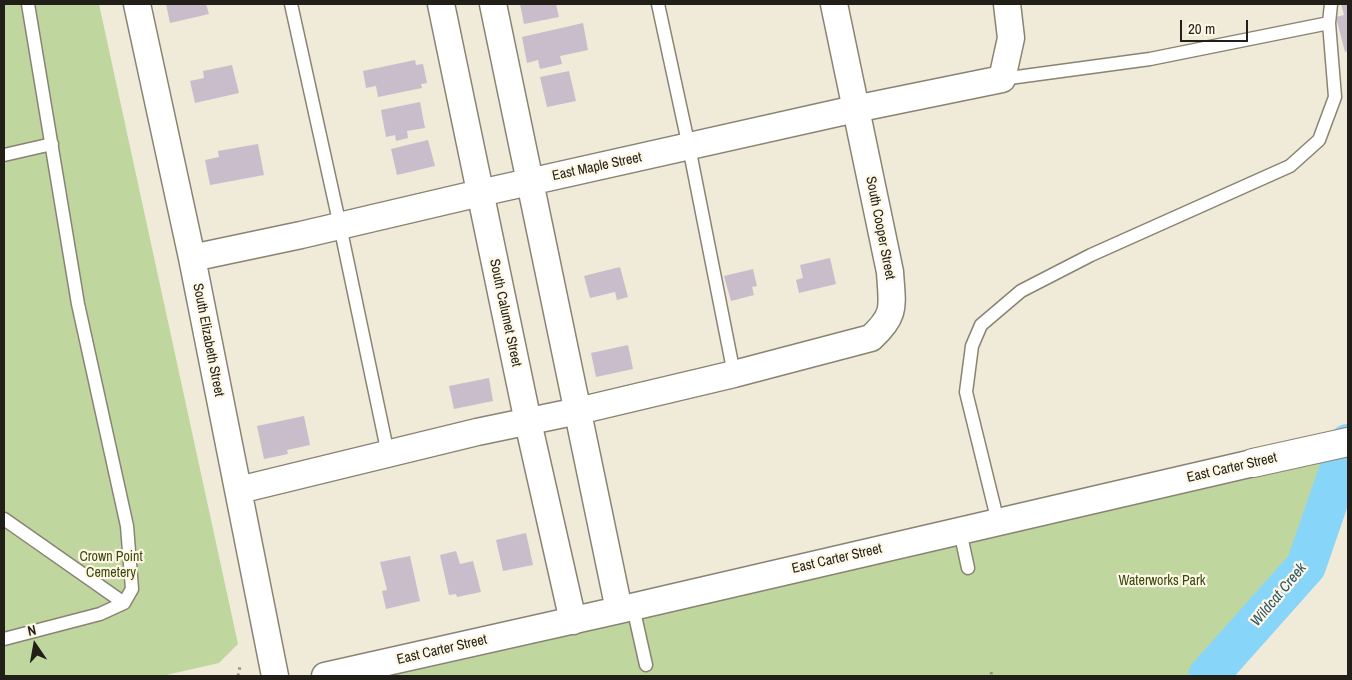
<!DOCTYPE html>
<style>
body{margin:0}
#map{position:relative;width:1352px;height:680px;overflow:hidden;background:#f0ead8;font-family:"Archivo Narrow",sans-serif}
canvas{display:block}
.frame{position:absolute;inset:0;border:5px solid #211f18;pointer-events:none}
.north{position:absolute;left:10px;top:620px;width:50px;height:50px;-webkit-text-stroke:4px #fef7e5;paint-order:stroke;rotate:348deg;font-size:14px;font-weight:700;line-height:20px;text-align:center;color:#211f18}
.north::after{content:'';display:block;margin:auto;width:18px;height:22px;background:#211f18;clip-path:polygon(50% 0,100% 100%,50% 72%,0 100%)}
.scale{position:absolute;left:1180px;top:20px;width:68px;height:22px;box-sizing:border-box;border:2px solid #211f18;border-top:0;padding-left:6px;font-size:15px;line-height:18px;white-space:nowrap;color:#211f18;-webkit-text-stroke:4px #fef7e5;paint-order:stroke}
</style>
<div id="map">
<canvas width="1352" height="680"></canvas>
<div class="frame"></div>
<div class="north">N</div>
<div class="scale">20 m</div>
</div>
<script>
const c = document.querySelector('canvas').getContext('2d');
c.lineJoin = 'round';
function fill(path, color) {
  c.fillStyle = color;
  c.fill(path, 'evenodd');
}
function stroke(path, color, width, dash) {
  c.strokeStyle = color;
  c.lineWidth = width;
  c.lineCap = dash ? 'butt' : 'round';
  c.setLineDash(dash || []);
  c.stroke(path);
}
function label(font, color, halo, rows, align = 'center') {
  c.font = font + ' "Archivo Narrow",sans-serif';
  c.lineWidth = 4.5;
  c.setLineDash([]);
  c.textBaseline = 'middle';
  c.strokeStyle = halo;
  c.fillStyle = color;
  for (const [text, x, y, turn = 0] of rows) {
    c.save();
    c.translate(x, y);
    c.rotate((+turn || 0) * Math.PI / 180);
    c.textAlign = isNaN(turn) ? turn : align;
    if (halo) c.strokeText(text, 0, 0);
    c.fillText(text, 0, 0);
    c.restore();
  }
}
const green = new Path2D(`
 M4,4H99L238,644L219,663L162,676H4Z
 M1348,444L1306,566L1208,676H325Z`);
const river = new Path2D(`
 M1208,676L1306,566L1348,444`);
const building = new Path2D(`
 M166,4H206L209,14L170,23Z
 M520,4H556L559,17L524,24Z
 M1341,4H1348V51L1345,52L1336,17L1344,15Z
 M583,23L588,50L560,56L562,64L540,69L538,60L527,63L522,37Z
 M415,60L416,65L423,64L427,83L421,84L422,88L378,97L376,86L366,88L363,71Z
 M232,65L239,93L195,103L190,81L204,78L203,71Z
 M569,71L576,101L547,107L540,77Z
 M420,102L425,128L407,131L408,138L396,141L395,135L386,137L381,110Z
 M428,140L435,166L397,175L391,149Z
 M258,144L264,175L210,185L205,160L219,157L218,151Z
 M830,258L836,284L799,293L796,280L803,278L800,265Z
 M620,267L628,297L617,300L615,292L590,298L584,276Z
 M753,269L757,286L752,287L754,295L731,301L724,276Z
 M628,345L633,369L596,377L591,353Z
 M489,378L493,401L454,409L449,386Z
 M304,416L310,445L287,450L288,454L264,459L257,426Z
 M526,533L533,565L503,571L496,540Z
 M456,551L460,564L473,561L481,592L457,597L456,594L449,595L440,555Z
 M410,556L420,601L386,609L382,591L387,590L380,562Z`);
const path = new Path2D(`
 M991,672L992,676
 M238,676L240,666`);
const service = new Path2D(`
 M291,4L340,226L388,454
 M658,4L689,147L734,374
 M1002,79L1150,59L1329,23
 M4,155L52,144
 M4,519L124,603
 M998,522L966,392L972,346L981,325L1021,291L1091,255L1290,166L1319,140L1335,97L1329,23L1331,4
 M960,531L968,568
 M633,607L646,665
 M4,639L100,614L124,603L132,589L127,526L78,304L28,4`);
const minor = new Path2D(`
 M137,4L192,258L275,676
 M441,4L528,422L573,621
 M493,4L619,610
 M192,258L301,235L480,193L855,109L1002,79L1011,38L1007,4
 M239,490L477,432L578,411L734,374L871,338C897,314 892,306 890,272L834,4
 M325,676L619,610L1253,463`);
const tertiary = new Path2D(`
 M1253,463L1348,442`);
const streetNames = [
 ["East Maple Street",597,167,-12],
 ["South Cooper Street",880,228,79],
 ["South Calumet Street",505,313,78],
 ["South Elizabeth Street",208,340,79],
 ["East Carter Street",1232,468,-13],
 ["East Carter Street",837,559,-13],
 ["East Carter Street",442,650,-13]
];
const parkNames = [
 ["Crown Point",111,557],
 ["Cemetery",111,573],
 ["Waterworks Park",1162,581]
];
const waterNames = [
 ["Wildcat Creek",1279,595,-50]
];
fill(green, '#c0d69f');
stroke(river, '#88d5fa', 40);
fill(building, '#c9bccb');
stroke(service, '#898373', 15);
stroke(minor, '#898373', 29);
stroke(tertiary, '#898373', 30);
stroke(path, '#989386', 3, [2.5, 4]);
stroke(service, '#fff', 12);
stroke(minor, '#fff', 26);
stroke(tertiary, '#fff', 28);
label('14px', '#211f18', '#fef7e5', streetNames);
label('14px', '#36490c', '#fef7e5', parkNames);
label('italic 15px', '#2a5569', '#fef7e5', waterNames);
</script>
